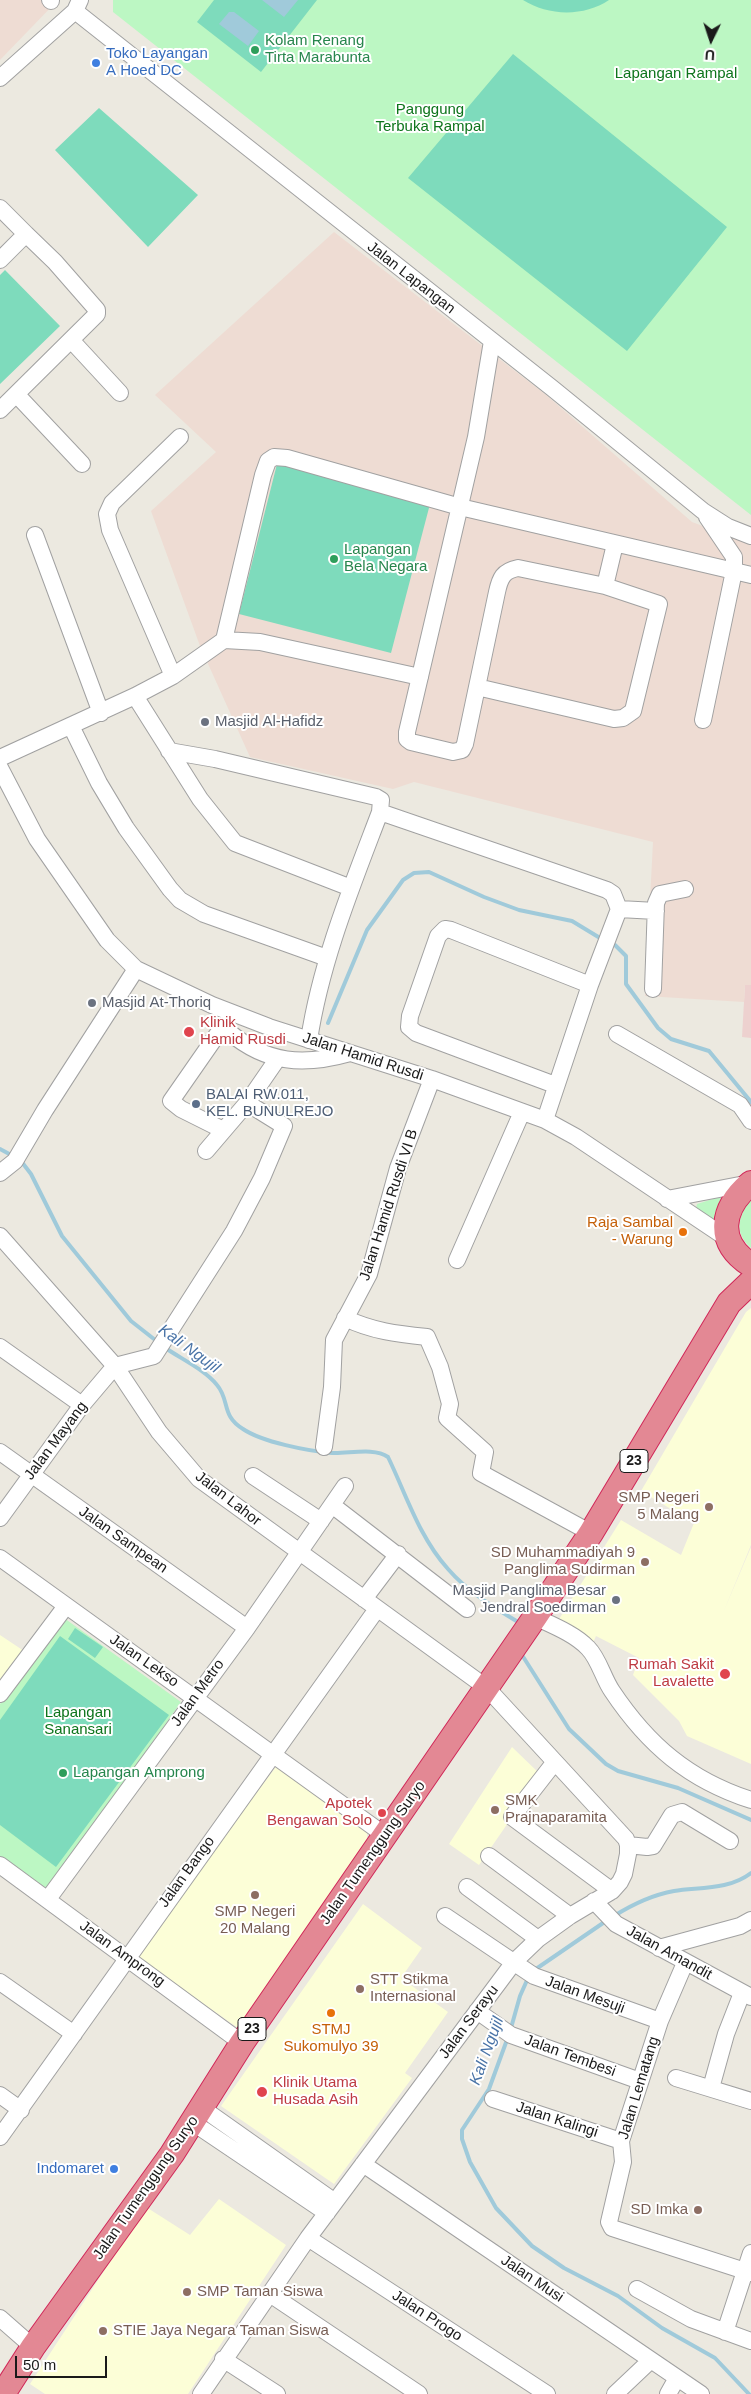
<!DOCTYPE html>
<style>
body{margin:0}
#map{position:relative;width:751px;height:2394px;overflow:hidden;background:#ece9e0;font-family:Arial,sans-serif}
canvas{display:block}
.north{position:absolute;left:686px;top:15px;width:50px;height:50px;-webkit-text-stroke:4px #fff;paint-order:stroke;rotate:184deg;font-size:14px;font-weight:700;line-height:20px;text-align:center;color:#1a1a1a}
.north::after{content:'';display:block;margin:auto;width:18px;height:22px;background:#1a1a1a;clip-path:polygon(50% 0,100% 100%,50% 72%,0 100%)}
.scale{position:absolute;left:15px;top:2356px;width:92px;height:22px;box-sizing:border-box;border:2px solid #1a1a1a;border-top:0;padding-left:6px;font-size:15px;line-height:18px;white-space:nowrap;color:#1a1a1a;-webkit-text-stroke:4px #fff;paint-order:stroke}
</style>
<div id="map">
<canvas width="751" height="2394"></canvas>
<div class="north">U</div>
<div class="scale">50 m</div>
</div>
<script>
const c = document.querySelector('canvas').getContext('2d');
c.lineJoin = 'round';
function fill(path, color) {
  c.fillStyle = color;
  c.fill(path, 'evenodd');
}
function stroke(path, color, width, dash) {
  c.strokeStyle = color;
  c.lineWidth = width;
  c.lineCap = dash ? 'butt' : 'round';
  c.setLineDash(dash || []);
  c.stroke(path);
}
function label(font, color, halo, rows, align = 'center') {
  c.font = font + ' Arial,sans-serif';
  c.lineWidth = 4;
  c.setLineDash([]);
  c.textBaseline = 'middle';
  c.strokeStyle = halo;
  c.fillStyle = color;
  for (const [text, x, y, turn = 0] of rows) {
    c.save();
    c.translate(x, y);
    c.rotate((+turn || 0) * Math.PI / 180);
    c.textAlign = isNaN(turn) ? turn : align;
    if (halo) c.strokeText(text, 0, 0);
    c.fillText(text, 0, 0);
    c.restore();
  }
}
const commercial = new Path2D(`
 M745,984L751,985V1038L742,1037Z`);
const education = new Path2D(`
 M751,1308V1545L723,1613L751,1547V1764L687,1736L679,1721L633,1675L639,1658L596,1636L592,1645L556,1624L621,1520L681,1555L694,1523L641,1491L746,1312Z
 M0,1635L27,1653L0,1689Z
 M512,1747L541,1775L479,1865L449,1844Z
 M276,1767L367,1832V1841L238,2028L140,1959L139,1948Z
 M363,1904L422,1948L401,1978L448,2012L405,2073L412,2078L334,2184L221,2106Z
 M219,2199L286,2245L188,2394H45L30,2384L146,2207L190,2235Z`);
const military = new Path2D(`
 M0,0H58L0,60Z
 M334,232L545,394L692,522L751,544V985H745L744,1002L645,996L653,842L414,782L393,789L250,757L200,646L151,511L216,452L155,395Z`);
const park = new Path2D(`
 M113,0H751V515L113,12Z
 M722,1196L715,1221L696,1208L697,1204Z
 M751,1197V1248C732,1231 740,1215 751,1197Z
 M64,1618L181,1702L50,1888L41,1889L0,1857V1704Z`);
const pitch = new Path2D(`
 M214,0H317L261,72L197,22Z
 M523,0H609C584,17 548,16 523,0Z
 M513,54L727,227L627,351L408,178Z
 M99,108L198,195L148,247L55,150Z
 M5,270L60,326L0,384V275Z
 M277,464L430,504L391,653L239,614Z
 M75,1628L103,1647L95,1658L68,1639Z
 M60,1636L169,1715L56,1867L0,1825V1720Z`);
const water = new Path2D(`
 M262,0H298L284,17Z
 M229,12H234L259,31L248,46L219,24Z`);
const stream = new Path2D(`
 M615,945L626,956V984L658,1028L671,1039L709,1051L751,1102
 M328,1023L367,930L403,880L414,873L429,872L484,897L519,910L572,921L600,938
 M0,1149L13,1156
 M21,1161L31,1174L62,1236L131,1321L159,1343
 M164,1347C181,1359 204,1369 217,1385C230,1400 221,1416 243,1429C262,1442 308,1451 332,1453C348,1454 374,1447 388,1457C406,1494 419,1537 448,1569C467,1591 493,1607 518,1622
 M522,1655L569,1729L606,1764L618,1771L678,1788L751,1820
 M614,1916C633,1904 652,1895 674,1891C700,1887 729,1890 751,1873
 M533,1971L606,1921
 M511,2028L520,1996L528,1978
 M508,2037L489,2089L462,2130V2139L470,2162L496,2208L532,2246L564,2268L618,2296L662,2328L715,2358L749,2394`);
const minor = new Path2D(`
 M50,0L51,1
 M75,11L552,388L703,511L728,527L751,536
 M0,78L75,11L80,0
 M0,208L26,234L0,260
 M71,340L120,393
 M492,341L476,437L407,732V739L411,742L453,752L462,750L465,744L497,592C500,578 503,571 518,568L605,586L615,544
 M17,395L82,464
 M0,410L97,314V310L55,262L26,234
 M35,535L101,713
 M224,640L263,475L268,461L274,457L287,458L460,507L751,575
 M173,676L110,530L107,514L112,503L180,437
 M477,687L614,719L623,718L633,711L659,604L605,586
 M135,696L200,799L235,843L351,888
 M703,720L734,571V557L707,517
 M71,726L99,783L126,828L170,889L180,900L204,914L327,958
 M169,751L215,759L376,797L381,800L380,812C352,886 321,961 309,1040
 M0,758L135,696L173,676L224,640L260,642L420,677
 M0,768L37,839L107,940L136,969L212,1005L269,1027L432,1079L545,1120L576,1137L728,1239
 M380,812L607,890L613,894L619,909L590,985L545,1120
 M619,909L656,911
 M653,989L656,903L660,894L685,889
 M219,1032L171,1101L181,1109L223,1130
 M229,1032C267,1064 304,1066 350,1053
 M617,1034L740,1105L751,1121
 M555,1085L416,1033L409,1027L410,1016L438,936L445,929L451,930L590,985
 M206,1151L247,1103L278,1058
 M0,1173L15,1161L45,1110L136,969
 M667,1199L750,1183
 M0,1236L115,1366L159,1432L199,1479L487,1688L626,1839L628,1845V1854L624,1874L620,1882L612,1891L570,1916L538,1939L514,1962L308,2238L201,2394
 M457,1260L522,1112
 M345,1318C372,1331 397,1334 427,1337L440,1367L450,1404L447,1418L485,1452L481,1473L591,1533
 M0,1347L82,1405
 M115,1366L154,1356L234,1231L262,1178L284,1126L247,1103
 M324,1447L332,1387L334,1340L369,1274L398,1168L432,1079
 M0,1452L247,1628
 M253,1476L321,1521
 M332,1505L467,1609
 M0,1518L82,1405L115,1366
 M0,1558L386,1836
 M364,1599L398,1554
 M535,1617C552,1625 575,1634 588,1648C599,1659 603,1678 612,1691C648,1745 689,1780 751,1800
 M0,1694L66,1606
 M554,1763L512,1817L612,1891
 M628,1845L647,1847L653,1846L672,1815L682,1812L730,1841
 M489,1856L570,1916
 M0,1865L242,2043
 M467,1887L538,1939
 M48,1899L247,1628L345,1486
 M594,1901L616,1924L751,1997
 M445,1916L534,1976L660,2021
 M659,1948L740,1926L751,1920
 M685,1963L660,2021L621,2141L623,2162L609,2222L612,2228L751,2273
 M0,1982L74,2034
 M477,2011L511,2035L640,2081
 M676,2078L751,2101
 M711,2088L726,2034L742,1993
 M0,2095L21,2110
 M493,2099L621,2141
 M202,2108L335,2202
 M192,2122L327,2213
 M0,2137L377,1609
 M363,2164L701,2394
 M308,2238L547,2394
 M637,2289L691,2319L751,2341
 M270,2294L419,2394
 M0,2318L33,2347
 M725,2332L751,2253
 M223,2359L277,2394
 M615,2394L651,2360
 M668,2394L677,2378`);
const highway = new Path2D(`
 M751,1183C721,1208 715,1242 751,1265
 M3,2394L33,2347L172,2154L242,2043L535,1617L591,1533L729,1303L751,1282`);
const markers = [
 [255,50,5,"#2e9e5b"],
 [96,63,5,"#3f7fe0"],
 [334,559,5,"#2e9e5b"],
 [205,722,5,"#6b7280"],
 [92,1003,5,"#6b7280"],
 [189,1032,6,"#e0444e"],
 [196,1104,5,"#5c6f8a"],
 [683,1232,5,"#e8710a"],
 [709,1507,5,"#8d6e63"],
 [645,1562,5,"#8d6e63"],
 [616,1600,5,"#6b7280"],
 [725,1674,6,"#e0444e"],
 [63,1773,5,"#2e9e5b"],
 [495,1810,5,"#8d6e63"],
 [382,1813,5,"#e0444e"],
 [255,1895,5,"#8d6e63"],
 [360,1989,5,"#8d6e63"],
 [331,2013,5,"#e8710a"],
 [262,2092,6,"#e0444e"],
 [114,2169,5,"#3f7fe0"],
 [698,2210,5,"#8d6e63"],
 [187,2292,5,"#8d6e63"],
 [103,2331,5,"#8d6e63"]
];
const shields = [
 [634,1461,28],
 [252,2029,28]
];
const shieldNames = [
 ["23",634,1461],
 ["23",252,2029]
];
const leisureNames = [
 ["Kolam Renang",265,41],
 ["Tirta Marabunta",265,58],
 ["Lapangan",344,550],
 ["Bela Negara",344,567],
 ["Lapangan Amprong",73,1773]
];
const shopNames = [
 ["Toko Layangan",106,54],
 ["A Hoed DC",106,71],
 ["Indomaret",104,2169,"right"]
];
const parkNames = [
 ["Lapangan Rampal",676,74],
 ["Panggung",430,110],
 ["Terbuka Rampal",430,127],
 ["Lapangan",78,1713],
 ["Sanansari",78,1730]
];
const streetNames = [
 ["Jalan Lapangan",411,278,38],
 ["Jalan Hamid Rusdi",363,1057,18],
 ["Jalan Hamid Rusdi VI B",389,1205,-72],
 ["Jalan Mayang",56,1441,-53],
 ["Jalan Lahor",228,1499,38],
 ["Jalan Sampean",123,1540,35],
 ["Jalan Lekso",144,1661,35],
 ["Jalan Metro",198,1693,-54],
 ["Jalan Tumenggung Suryo",373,1853,-55],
 ["Jalan Bango",187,1872,-54],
 ["Jalan Amandit",669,1953,29],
 ["Jalan Amprong",122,1954,36],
 ["Jalan Mesuji",585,1995,20],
 ["Jalan Serayu",469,2022,-53],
 ["Jalan Tembesi",570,2056,20],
 ["Jalan Lematang",639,2088,-73],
 ["Jalan Kalingi",557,2120,18],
 ["Jalan Tumenggung Suryo",146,2188,-55],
 ["Jalan Musi",532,2279,34],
 ["Jalan Progo",427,2316,33]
];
const worshipNames = [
 ["Masjid Al-Hafidz",215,722],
 ["Masjid At-Thoriq",102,1003],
 ["Masjid Panglima Besar",606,1591,"right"],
 ["Jendral Soedirman",606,1608,"right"]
];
const healthNames = [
 ["Klinik",200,1023],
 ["Hamid Rusdi",200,1040],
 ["Rumah Sakit",714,1665,"right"],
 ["Lavalette",714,1682,"right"],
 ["Apotek",372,1804,"right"],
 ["Bengawan Solo",372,1821,"right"],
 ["Klinik Utama",273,2083],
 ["Husada Asih",273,2100]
];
const serviceNames = [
 ["BALAI RW.011,",206,1095],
 ["KEL. BUNULREJO",206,1112]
];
const foodNames = [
 ["Raja Sambal",673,1223],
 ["- Warung",673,1240],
 ["STMJ",331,2030,"center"],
 ["Sukomulyo 39",331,2047,"center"]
];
const educationNames = [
 ["SMP Negeri",699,1498,"right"],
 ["5 Malang",699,1515,"right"],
 ["SD Muhammadiyah 9",635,1553,"right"],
 ["Panglima Sudirman",635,1570,"right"],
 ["SMK",505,1801],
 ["Prajnaparamita",505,1818],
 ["SMP Negeri",255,1912,"center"],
 ["20 Malang",255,1929,"center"],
 ["STT Stikma",370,1980],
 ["Internasional",370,1997],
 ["SD Imka",688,2210,"right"],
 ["SMP Taman Siswa",197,2292],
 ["STIE Jaya Negara Taman Siswa",113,2331]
];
const waterNames = [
 ["Kali Ngujil",189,1349,36],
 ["Kali Ngujil",487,2051,-70]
];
fill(commercial, '#edd1cf');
fill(education, '#fcfed7');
fill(military, '#eedcd3');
fill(park, '#bcf7c3');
fill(pitch, '#7edbbc');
fill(water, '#a0cada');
stroke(stream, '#a0cada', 4);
stroke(minor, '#a1a1a1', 18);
stroke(highway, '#d02758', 26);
stroke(minor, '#fff', 16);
stroke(highway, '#e38894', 24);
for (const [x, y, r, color] of markers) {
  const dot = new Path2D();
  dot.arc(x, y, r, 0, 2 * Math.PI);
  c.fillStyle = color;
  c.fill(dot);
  stroke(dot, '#fff', 2);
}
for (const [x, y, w] of shields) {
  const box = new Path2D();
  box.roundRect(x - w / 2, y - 11.5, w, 23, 4);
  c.fillStyle = '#fff';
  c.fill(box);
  stroke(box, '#1a1a1a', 1);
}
label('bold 14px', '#1a1a1a', null, shieldNames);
label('15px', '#27864d', '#fff', leisureNames, 'left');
label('15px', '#366cbe', '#fff', shopNames, 'left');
label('15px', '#0d741b', '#fff', parkNames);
label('15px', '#1a1a1a', '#fff', streetNames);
label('15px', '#5b616d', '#fff', worshipNames, 'left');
label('15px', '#be3a42', '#fff', healthNames, 'left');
label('15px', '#4e5e75', '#fff', serviceNames, 'left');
label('15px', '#c56008', '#fff', foodNames, 'right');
label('15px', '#785e54', '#fff', educationNames, 'left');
label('italic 16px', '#4a74a7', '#fff', waterNames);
</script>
